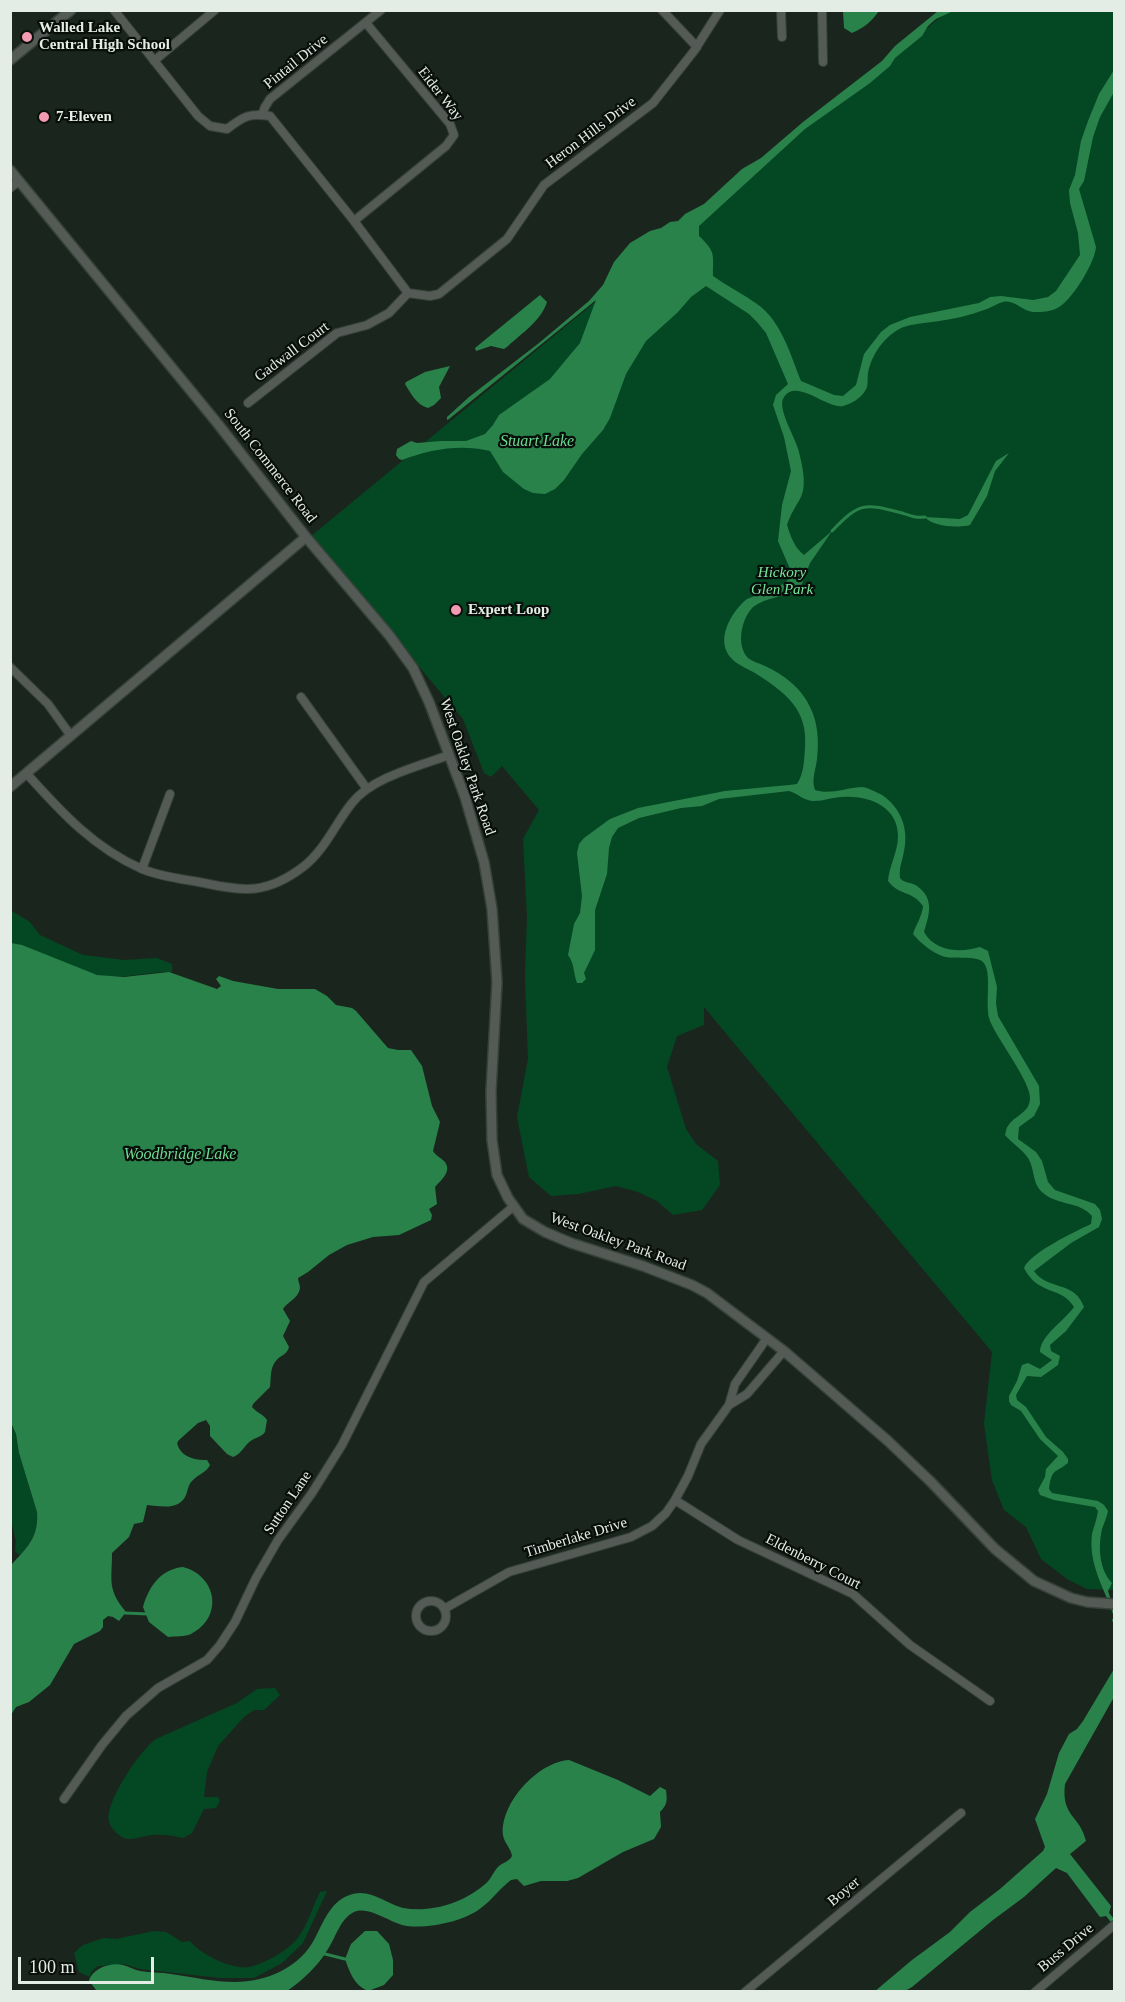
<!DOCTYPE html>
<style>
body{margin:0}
#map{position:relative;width:1125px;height:2002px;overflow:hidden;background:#1a261d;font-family:Georgia,serif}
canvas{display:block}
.frame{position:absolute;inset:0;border:12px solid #e3ece5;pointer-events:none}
.scale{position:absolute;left:18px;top:1957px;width:136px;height:27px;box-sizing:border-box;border:3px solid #e3ece5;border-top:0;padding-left:8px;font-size:18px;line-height:21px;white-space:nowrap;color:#e3ece5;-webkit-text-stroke:4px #080e0a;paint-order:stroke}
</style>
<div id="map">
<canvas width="1125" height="2002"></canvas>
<div class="frame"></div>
<div class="scale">100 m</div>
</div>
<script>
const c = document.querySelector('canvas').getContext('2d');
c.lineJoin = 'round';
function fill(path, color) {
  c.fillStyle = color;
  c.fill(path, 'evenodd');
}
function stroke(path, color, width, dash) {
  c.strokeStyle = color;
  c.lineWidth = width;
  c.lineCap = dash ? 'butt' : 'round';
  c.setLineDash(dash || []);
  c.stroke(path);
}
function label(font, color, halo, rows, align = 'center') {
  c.font = font + ' Georgia,serif';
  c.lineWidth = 4.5;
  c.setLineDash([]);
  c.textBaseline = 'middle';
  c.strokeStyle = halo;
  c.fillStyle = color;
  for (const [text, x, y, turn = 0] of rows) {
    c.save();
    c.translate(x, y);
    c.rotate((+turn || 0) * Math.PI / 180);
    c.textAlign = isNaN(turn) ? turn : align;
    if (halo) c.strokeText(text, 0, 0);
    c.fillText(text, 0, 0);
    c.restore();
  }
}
const green = new Path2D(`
 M948,11H1114V1590L1087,1589L1067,1579L1041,1559L1026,1527L1004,1510L992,1480L984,1424L992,1352L704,1007V1025L677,1036L667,1067L686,1129L696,1144L718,1161L720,1185L702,1210L673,1215L657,1201L638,1192L616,1186L578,1194L551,1196L529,1177L517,1117L528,1059L525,977L527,917L523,839L539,810L502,766L491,777L484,773L463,719L310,537Z
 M10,910L30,922L40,935L83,955L124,960L157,958L172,964V972C147,971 123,980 98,975C69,970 41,950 11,943Z
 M10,1423L16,1434L19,1453L37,1512C39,1531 32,1541 20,1556L15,1551L16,1541L11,1520Z
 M275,1688L280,1695L264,1710H254L244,1717L218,1746L207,1772L204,1797H218L220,1801L216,1808L204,1809L192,1833L183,1838C172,1835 162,1834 151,1835C143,1836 131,1841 124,1838C118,1835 110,1828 109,1821C105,1802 141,1749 156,1739L237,1703L257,1689Z
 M327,1891L303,1943L282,1963L254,1978H220L140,1969L124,1964L98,1966L91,1972L90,1977L79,1972L74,1953L83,1945L104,1938L116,1939L154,1931L166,1932L182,1942L190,1941C200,1954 232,1970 249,1967C264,1964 287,1951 297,1939C307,1927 313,1906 320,1892Z`);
const water = new Path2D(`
 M843,11L879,10V11C872,21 864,28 852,33L844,28Z
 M938,11H953L936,19L928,26L922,36L895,58L890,66L870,83L805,129L699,226V236C716,252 713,254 713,276C727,286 743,294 757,304C781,320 791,356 801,381L834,395L843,396L856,385L864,354L881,332L890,325L910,317L979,303L990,297L1001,296L1033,300L1048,297L1056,291L1080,255L1078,233L1070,203L1069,190L1075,175L1081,141L1088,121L1099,94L1114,70V92L1100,117L1093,137L1084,181L1079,189L1096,247C1095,262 1073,299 1059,307C1051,312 1042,312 1033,312C1022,311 1014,299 1003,302C998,303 992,307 987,309C978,312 969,315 961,317C944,321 928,322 911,325C889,329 872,352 868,373C867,379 869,386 865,391C861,398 851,404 843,406C826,409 797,378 784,397C776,408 796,438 799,452C802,465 807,484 801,497C796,506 790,515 787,525C791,537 794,547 804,555L832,531L810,563L800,589C786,597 766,597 753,607C741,619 736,646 748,658C753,662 759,663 765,666C784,675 802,688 811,709C818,724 819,742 817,759C816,769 811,780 815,790C829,795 846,788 861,787C867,787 876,792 882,795C901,808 909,829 904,851C902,863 899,866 900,878C905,884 912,882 917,886C935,899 929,915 924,932C935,952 961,953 980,947L988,951L997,987L996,1003L998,1016L1039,1086L1040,1104L1034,1116L1019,1127L1018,1139L1036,1152L1042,1161L1048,1182L1055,1190L1095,1204L1100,1210L1102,1219L1099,1227L1071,1243L1034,1271C1048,1291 1074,1280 1084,1307L1066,1331L1050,1345L1051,1351L1060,1356L1058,1365L1041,1377L1027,1376L1016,1395L1017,1400L1026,1407L1046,1437L1063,1452L1068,1459V1463C1054,1474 1052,1468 1049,1489L1052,1493L1098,1501L1104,1505L1108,1511C1107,1517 1104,1523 1102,1529C1098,1547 1099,1569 1112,1583L1108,1591L1114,1609V1625L1112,1620L1114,1617C1105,1589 1088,1565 1092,1534C1094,1526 1097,1519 1098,1511L1095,1507L1054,1500L1040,1495L1038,1490L1045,1477L1046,1469L1058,1456L1040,1439L1021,1411L1011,1405L1009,1401V1396L1017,1381L1022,1365L1028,1363L1040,1369L1052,1360L1040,1352C1040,1336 1064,1321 1074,1307C1062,1286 1038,1296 1024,1268C1030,1253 1074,1232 1091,1224L1092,1216C1080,1201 1057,1206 1042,1192C1032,1183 1035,1169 1028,1158C1022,1149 1012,1143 1005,1135C1006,1132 1006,1128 1008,1126C1015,1115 1030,1113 1030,1098C1031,1083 998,1040 990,1021C984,1005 993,972 983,962C977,955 952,960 942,956C932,952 920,943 913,934C916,924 922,917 923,906C912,890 899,896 888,881C889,866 898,852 898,836C898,806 868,795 842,797C833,797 824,801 814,801C804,801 799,794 789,791L719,799L702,806L681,808L639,818L618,828L612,837L609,848L607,874L595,910V950L584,973L586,979L582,983H577C573,972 575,965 568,955L574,924L580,913L582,896L577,853L579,844L584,838L610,819L638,808L725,791L789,785L797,784C804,773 804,761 805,748C808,709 786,693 755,673C748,669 738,665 732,659C714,641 731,612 747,599L780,586L793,576L778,541L782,505L791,471L784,437L773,405L776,395L788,384L766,333L757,322L749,314L706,286L691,297L678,312L646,341L626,374L610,418L603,430L582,454L564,480L555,489L545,494L533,493L524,489L503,472L490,451C460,444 431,449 402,460L399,459L396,455L397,449L411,441L417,443L441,441H466L485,434L493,425L499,415L550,379L580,343L596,300L449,419L447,420V417L469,397L539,343L589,301L603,285L614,262L630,243L650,231L661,228L670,222L678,221L685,214L704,204L742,169L761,158L803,122L882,61L895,46Z
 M540,295L547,302C541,321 522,333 508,346L504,349L491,346L476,351L475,348Z
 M450,366L439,387L441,398L434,405L428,408C417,405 411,394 405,384L406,382L425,372Z
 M1009,453L995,471L987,496L970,525C958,528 933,527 925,517L960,519L968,515L996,461Z
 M11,943L22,945L97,975L124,977L169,972L217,989L221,986L216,979L219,976L233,981L278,989H315L327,996L336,1005L352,1008L356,1011L388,1048L398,1050H411L422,1066L432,1106L440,1122L433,1151C436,1156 440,1157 444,1161C453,1171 441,1180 435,1187L437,1204L429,1209L432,1215L431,1220L399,1235L373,1237L347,1245L329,1255L308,1272L298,1278C298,1281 300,1285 300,1288C299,1298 287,1302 283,1309L290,1321L283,1336L289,1347C287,1355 280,1355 275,1362C270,1369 271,1378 270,1387L253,1404L252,1407C257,1413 263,1414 267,1420L265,1432C261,1437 257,1437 252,1440C244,1445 242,1454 233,1457L227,1454L210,1436V1426L206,1420L198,1423L179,1440L177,1443C180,1456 194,1461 207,1460L210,1465C206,1473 198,1474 192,1481C188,1485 188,1490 186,1495C179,1511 161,1506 147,1505L143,1522L134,1524L129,1537L112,1553C112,1581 107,1589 126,1612L119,1621L113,1617L108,1616L103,1620V1627L100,1631L74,1644L50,1685L29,1702L16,1707L11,1715V1565C27,1548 39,1537 37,1512L19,1453L16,1434L11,1423Z
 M183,1567C217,1576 224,1617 191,1634C185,1637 175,1636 168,1637L149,1622L143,1607C149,1586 161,1569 183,1567Z
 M1114,1669V1697L1065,1784C1061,1817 1080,1815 1086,1841L1070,1854L1111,1906L1109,1913L1114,1919V1926L1106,1916L1100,1917L1067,1873L1056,1868L1024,1897L993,1920L912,1987L905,1991L874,1992L912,1960L950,1932L970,1912L1000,1889L1043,1851L1045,1847L1035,1819L1047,1794L1059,1753L1069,1734L1077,1729L1083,1721Z
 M569,1760L618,1780L650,1796L660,1787L666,1790C667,1800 668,1804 660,1812L661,1827L654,1839L623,1852L578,1878L567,1881H541L524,1886L517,1879L511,1880C500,1888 492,1900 481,1908C464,1922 423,1930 402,1925C387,1921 369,1906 354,1912C340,1919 336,1937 328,1949C318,1966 303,1980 287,1991H97L89,1981C92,1969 110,1962 123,1965C128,1966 134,1970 140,1971C150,1973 161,1972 171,1974C192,1977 214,1982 235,1982C266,1982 300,1968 315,1938C323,1923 330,1903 347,1896C368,1886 384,1903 403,1908C431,1913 463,1903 484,1885C491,1880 493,1872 498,1867C503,1862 509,1862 512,1856C511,1848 504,1843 503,1835C500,1803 538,1762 569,1760Z
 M365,1931H377L389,1944L393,1960V1975L384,1985L368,1991C354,1985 350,1973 345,1959L351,1944Z`);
const stream = new Path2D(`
 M832,531C860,502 864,503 902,513C911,516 916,518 925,517
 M125,1613L148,1614
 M325,1954L345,1959`);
const minor = new Path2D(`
 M114,10L198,116L210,126L227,129C244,116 249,113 270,116L354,221L408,293L389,313L367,325L337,333L248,403
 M662,10L697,47
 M781,10L782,37
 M822,10L823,62
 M154,61L215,10
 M262,115L265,107L270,99L381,10
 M10,188L19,181
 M354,221L446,146L454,135L450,124L366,23
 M408,293L430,296L439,294L507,239L544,185L653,103L694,51L720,10
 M10,667L48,704L71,736
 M301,697L367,789
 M27,774C61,812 94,848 142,869C161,877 183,879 204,883C245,892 267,894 303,867C325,850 335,824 352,803C372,777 420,766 449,755
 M142,869L170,794
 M729,1405L747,1394L784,1351
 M675,1500L738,1540L853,1594L910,1645L990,1701
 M416 1616a15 15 0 1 1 30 0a15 15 0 1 1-30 0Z
 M444,1609L509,1572L631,1537L652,1526L666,1513L675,1500L688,1476L701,1444L729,1405L735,1384L767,1338
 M64,1799L102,1745L126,1716L158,1688L207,1660L220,1645L235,1622L256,1578L278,1540L312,1493L342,1445L424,1282L514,1206
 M745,1992L961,1813
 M1035,1992L1114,1925`);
const tertiary = new Path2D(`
 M10,60L71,10
 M10,170L218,424L306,537L389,635L413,668L429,702L465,797L484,862L492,909L497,982L491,1091L492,1140L497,1175L508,1198L523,1219L545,1232L571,1243L643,1266L692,1285L707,1293L784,1351L888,1441L931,1482L995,1549L1034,1581L1071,1598L1087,1602L1114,1604
 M10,787L306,537`);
const markers = [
 [27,37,6,"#f19ab1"],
 [44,117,6,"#f19ab1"],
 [456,610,6,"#f19ab1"]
];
const poiNames = [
 ["Walled Lake",39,28],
 ["Central High School",39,45],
 ["7-Eleven",56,117],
 ["Expert Loop",468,610]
];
const streetNames = [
 ["Pintail Drive",296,62,-39],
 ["Eider Way",440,94,52],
 ["Heron Hills Drive",591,133,-37],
 ["Gadwall Court",292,352,-37],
 ["South Commerce Road",270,466,52],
 ["West Oakley Park Road",467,767,71],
 ["West Oakley Park Road",618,1242,20],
 ["Sutton Lane",288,1503,-56],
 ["Timberlake Drive",576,1538,-17],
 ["Eldenberry Court",813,1562,27],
 ["Boyer",844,1892,-40],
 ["Buss Drive",1066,1948,-40]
];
const parkNames = [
 ["Hickory",782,573],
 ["Glen Park",782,590]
];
const waterNames = [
 ["Stuart Lake",537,442],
 ["Woodbridge Lake",180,1155]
];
fill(green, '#044823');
fill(water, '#2a824b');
stroke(stream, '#2a824b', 3);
stroke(minor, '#364239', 10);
stroke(tertiary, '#364239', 12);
stroke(minor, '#545a55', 8);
stroke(tertiary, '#545a55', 9);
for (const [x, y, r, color] of markers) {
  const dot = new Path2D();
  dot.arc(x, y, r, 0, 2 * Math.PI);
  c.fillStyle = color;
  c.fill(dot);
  stroke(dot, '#080e0a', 2);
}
label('bold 15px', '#e3ece5', '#080e0a', poiNames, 'left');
label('15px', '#e3ece5', '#080e0a', streetNames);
label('italic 15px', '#77e79b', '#080e0a', parkNames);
label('italic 16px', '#6adb8f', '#080e0a', waterNames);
</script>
